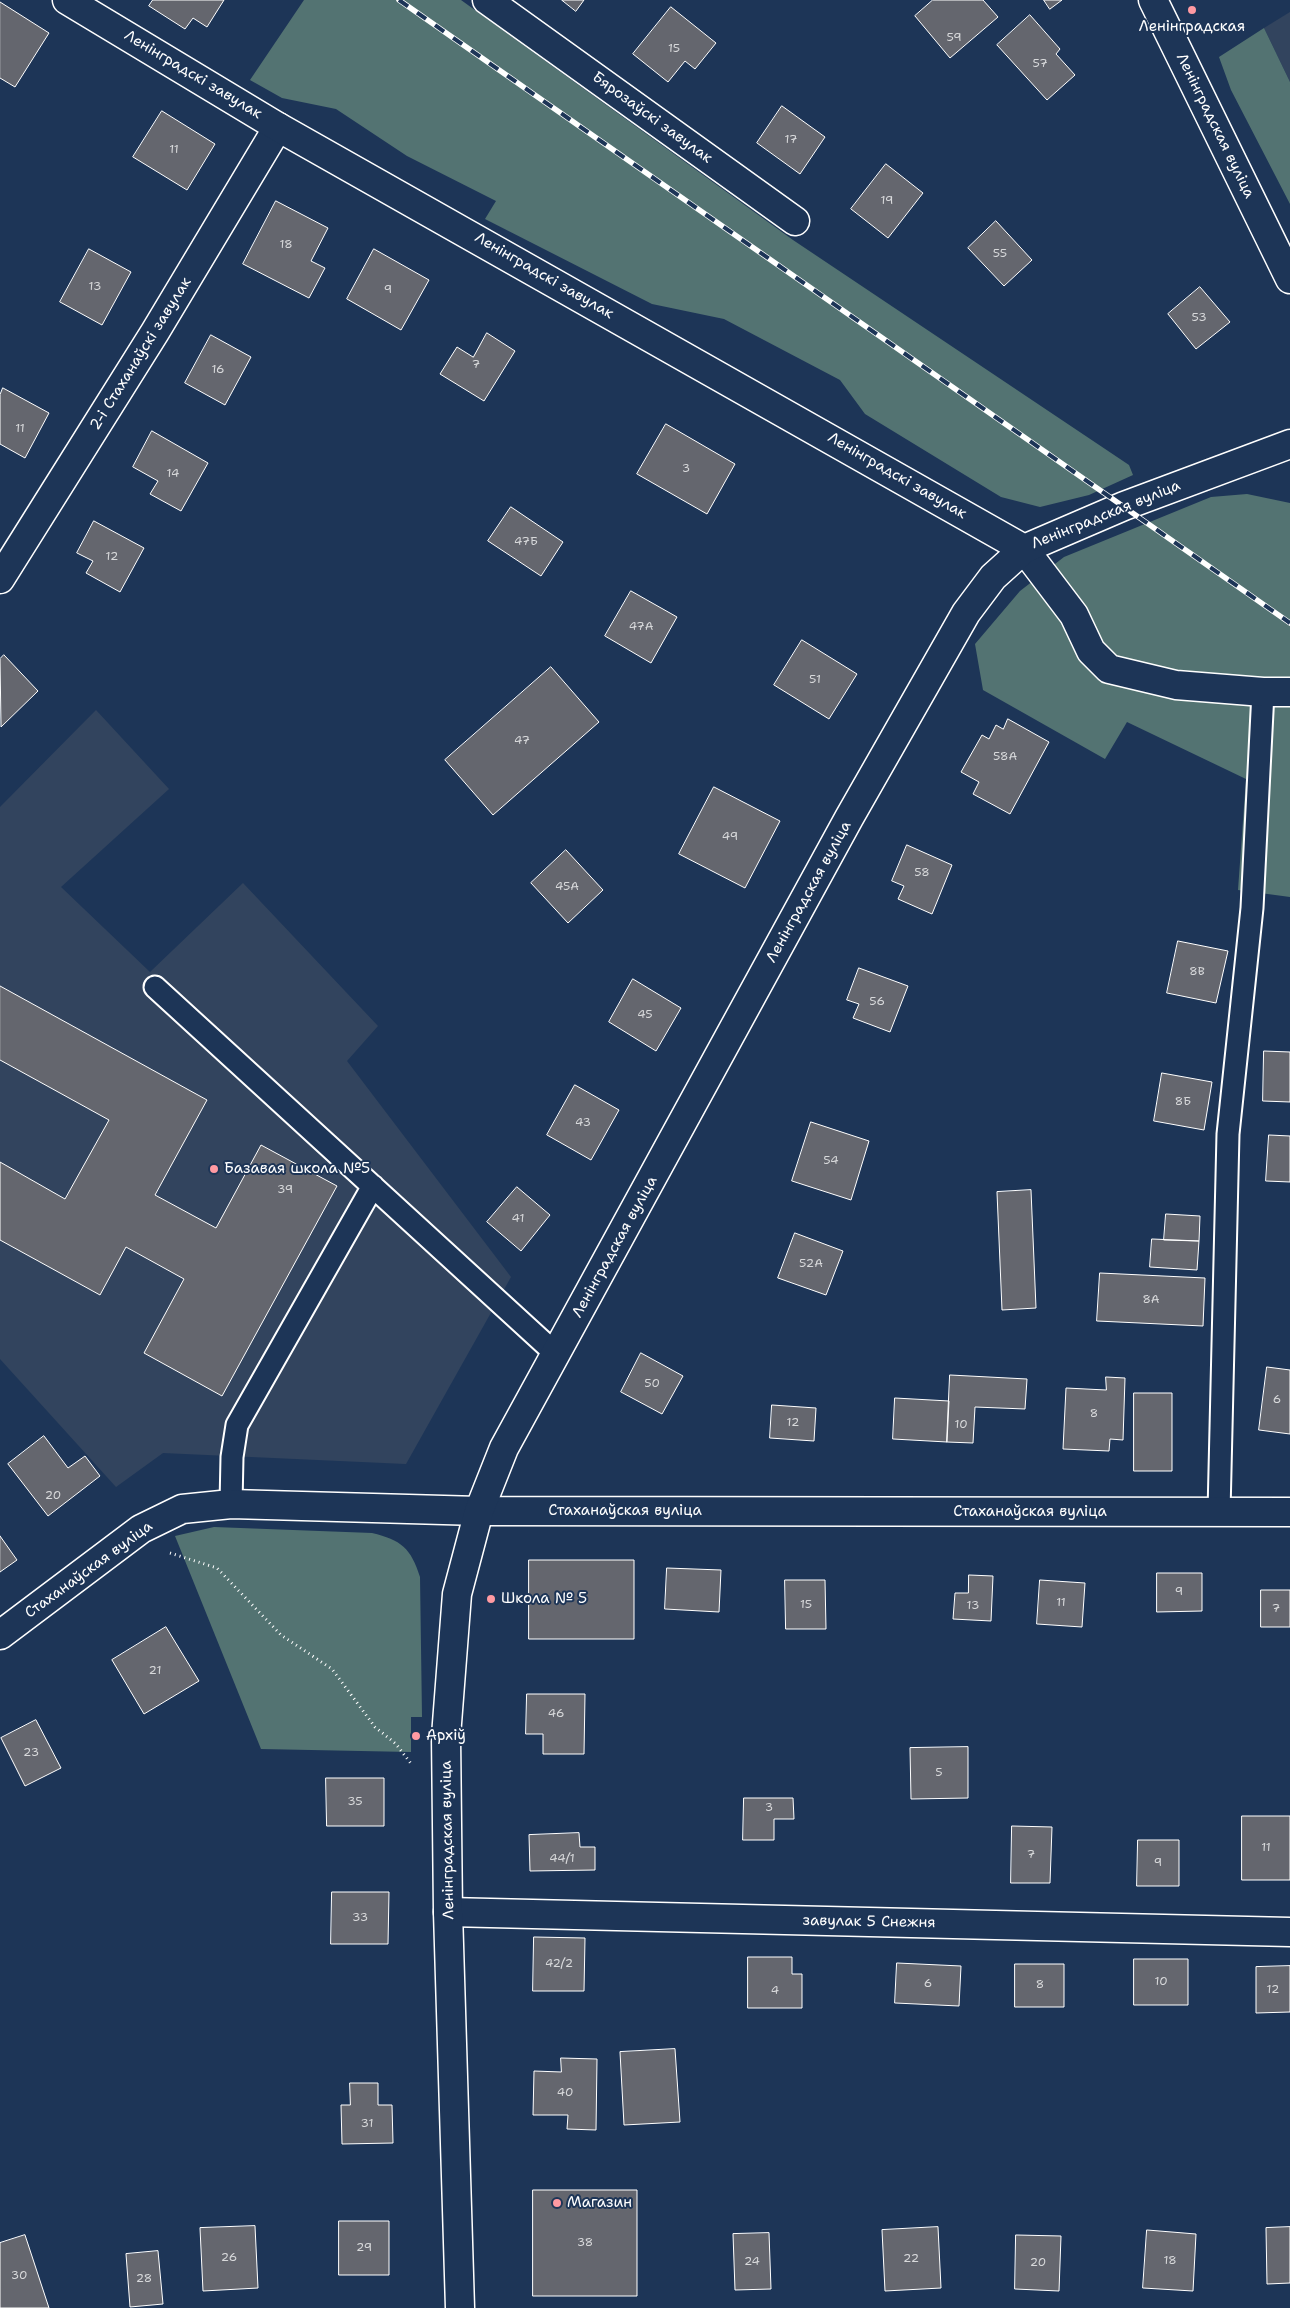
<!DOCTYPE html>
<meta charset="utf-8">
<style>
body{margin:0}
canvas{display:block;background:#1d3557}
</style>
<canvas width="1290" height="2308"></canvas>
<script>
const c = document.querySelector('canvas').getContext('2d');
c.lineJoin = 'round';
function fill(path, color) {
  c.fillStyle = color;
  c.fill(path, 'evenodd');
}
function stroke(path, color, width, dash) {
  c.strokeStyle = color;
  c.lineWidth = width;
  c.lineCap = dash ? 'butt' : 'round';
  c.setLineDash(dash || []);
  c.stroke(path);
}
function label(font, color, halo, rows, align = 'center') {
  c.font = font + ' "Shantell Sans",sans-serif';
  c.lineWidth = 4;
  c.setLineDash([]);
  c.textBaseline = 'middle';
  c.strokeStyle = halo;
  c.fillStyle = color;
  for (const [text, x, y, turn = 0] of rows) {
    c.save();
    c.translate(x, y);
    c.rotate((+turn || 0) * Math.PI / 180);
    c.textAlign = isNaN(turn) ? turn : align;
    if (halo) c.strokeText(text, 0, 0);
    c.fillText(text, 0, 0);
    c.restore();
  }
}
const built = new Path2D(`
 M1290,12V82L1264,28Z
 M96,710L169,789L61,887L150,972L243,883L378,1026L347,1061L511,1277L406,1464L163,1453L116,1487L0,1359V807Z`);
const green = new Path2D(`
 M304,0H461L793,240L1129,465L1133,475L1089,495L1040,507L1001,497L865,414L840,380L724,319L652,304L485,219L496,201L407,156L336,109L282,98L250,80Z
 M1264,28L1290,82V204L1231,90L1219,57Z
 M1247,494L1290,503V897L1238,890L1246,779L1127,722L1105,759L983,690L975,644L1020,591L1064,557L1211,497Z
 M214,1527L372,1533C401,1540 411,1548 420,1577L422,1717H411V1752L261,1749L175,1536Z`);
const building = new Path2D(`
 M153,0H224L207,27L193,18L185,29L149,6Z
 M562,0H584L576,11Z
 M933,0H983L998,17L950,58L915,16Z
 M1044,0H1062L1050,9Z
 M0,2L49,33L15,87L0,78Z
 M671,7L716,43L695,69L685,61L668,82L633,54Z
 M1030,15L1060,49L1056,54L1075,75L1047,100L997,45Z
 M782,106L825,137L800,174L757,143Z
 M162,111L215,144L187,190L133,157Z
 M886,164L923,193L888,238L851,209Z
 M276,201L328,228L311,261L325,268L309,298L243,264Z
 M996,221L1032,260L1004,286L968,248Z
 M89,249L131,272L102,325L60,302Z
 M374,249L429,280L401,330L347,299Z
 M1200,287L1230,322L1196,349L1168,314Z
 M487,333L515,351L484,401L440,374L457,347L473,357Z
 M211,335L251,357L225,405L185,383Z
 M3,388L49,413L25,458L0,444V395Z
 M666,424L735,464L707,514L637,474Z
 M152,431L208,463L181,511L150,494L158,481L133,467Z
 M511,507L563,542L541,576L488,541Z
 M94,521L144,548L120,592L86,573L93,561L77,553Z
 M631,591L677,617L651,663L605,636Z
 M802,640L857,674L829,719L774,685Z
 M4,655L38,691L1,727L0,659Z
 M551,667L599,722L493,815L445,760Z
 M1008,719L1049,742L1010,814L973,794L979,782L961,772L982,735L989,739L996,725L1003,729Z
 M714,787L780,821L745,888L679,854Z
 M907,845L952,865L932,914L898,899L904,886L892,881Z
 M566,850L603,890L568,923L531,883Z
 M1178,941L1228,951L1216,1003L1167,993Z
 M859,968L908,986L890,1032L853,1018L859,1004L847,1000Z
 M633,979L681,1008L656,1051L609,1022Z
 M0,986L207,1100L155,1195L216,1228L261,1145L337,1186L222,1396L144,1353L184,1279L126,1247L100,1295L0,1240V1162L65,1199L109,1120L0,1060Z
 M1264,1051L1290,1052V1102L1263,1101Z
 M1162,1073L1212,1082L1204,1130L1154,1121Z
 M575,1085L619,1110L591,1160L547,1135Z
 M811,1122L869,1141L851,1200L792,1181Z
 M1269,1135L1290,1136V1182L1266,1181Z
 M517,1187L550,1215L521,1251L487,1222Z
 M1031,1190L1036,1308L1002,1310L997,1192Z
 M1166,1214L1200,1216L1199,1241L1164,1240Z
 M795,1233L843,1251L826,1295L778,1278Z
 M1152,1239L1199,1241L1197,1270L1150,1267Z
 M1100,1273L1205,1278L1203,1326L1097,1321Z
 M641,1353L683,1376L662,1414L621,1392Z
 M1267,1367L1290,1370V1434L1259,1430Z
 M950,1375L1027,1379L1025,1409L975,1407L973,1443L947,1442Z
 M1106,1377L1125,1378L1123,1440L1110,1439L1109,1451L1063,1449L1066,1388L1106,1390Z
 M1134,1393H1172V1471H1134Z
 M895,1398L949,1401L947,1442L893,1439Z
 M772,1405L816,1408L814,1441L770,1438Z
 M44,1436L68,1468L85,1456L100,1476L48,1516L8,1464Z
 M0,1536L17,1560L0,1572Z
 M529,1560H634V1639H529Z
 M667,1568L721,1570L719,1612L665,1609Z
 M1157,1573H1202V1611L1157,1612Z
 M969,1575L993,1576L991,1621L953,1619L955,1593H968Z
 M785,1580H825L826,1629H786Z
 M1040,1580L1085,1583L1082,1627L1037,1624Z
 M1261,1590H1290V1627H1261Z
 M166,1627L199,1681L144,1714L112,1660Z
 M527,1694H585L584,1754H543V1734H526Z
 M36,1720L61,1768L25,1786L1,1738Z
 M968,1747V1798L911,1799L910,1748Z
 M326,1778H384V1826H327Z
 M744,1798H793L794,1819H774V1840H743Z
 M1242,1816H1290V1880H1242Z
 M1012,1826L1052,1827L1050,1883H1011Z
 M579,1833L580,1847H595V1870L530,1871L529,1835Z
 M1138,1840H1179V1886H1137Z
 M332,1892H389L388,1944H331Z
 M534,1937L585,1938L584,1991H533Z
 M748,1957H792V1974H802V2008H748Z
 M1134,1959H1188V2005H1134Z
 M897,1963L961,1966L959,2006L895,2003Z
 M1015,1964H1064V2007H1015Z
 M1290,1966V2012L1256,2013V1967Z
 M675,2049L680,2122L624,2125L620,2052Z
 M561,2058L597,2059L596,2130L567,2129L568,2115H533L534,2071L561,2072Z
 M350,2083H378V2105H392L393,2143L342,2144L341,2105H350Z
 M533,2190H637V2296H533Z
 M339,2221H389V2275H339Z
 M255,2226L258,2288L203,2291L200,2228Z
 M938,2227L941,2288L885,2291L882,2230Z
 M1290,2227V2283L1267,2284L1266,2228Z
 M1147,2230L1196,2234L1193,2291L1143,2288Z
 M769,2233L771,2289L735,2290L733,2234Z
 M25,2235L49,2308H0V2243Z
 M1016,2235L1061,2236L1059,2291L1015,2289Z
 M158,2251L163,2304L130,2307L126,2254Z`);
const path = new Path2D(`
 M170,1553L217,1568L281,1635L332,1669L375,1727L396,1744L412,1765`);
const service = new Path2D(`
 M155,987L556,1354
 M231,1504L232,1457L237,1425L373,1186
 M1219,1512L1228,1134L1252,908L1263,692`);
const minor = new Path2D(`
 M487,0L795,221
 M1024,549L1074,615L1091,651L1109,669L1176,685L1263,692H1290
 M0,579L155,332L278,127
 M0,1635L141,1529L182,1509L231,1504L479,1511L1290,1512
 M448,1912L1290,1932`);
const tertiary = new Path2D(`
 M67,0L278,127L1024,549
 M1153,0L1290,279
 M460,2308L448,1912L446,1736L457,1594L479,1511L504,1448L849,818L966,613L993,577L1024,549L1124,506L1290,444`);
const rail = new Path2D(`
 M399,0L1290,623`);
const markers = [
 [1192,10,5,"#ff9aa2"],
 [214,1169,5,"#ff9aa2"],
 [491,1599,5,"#ff9aa2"],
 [416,1736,5,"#ff9aa2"],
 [557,2203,5,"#ff9aa2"]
];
const numberNames = [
 ["59",954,38],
 ["15",674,49],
 ["57",1040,64],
 ["17",791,140],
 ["11",174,150],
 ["19",887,201],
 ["18",286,245],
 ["55",1000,254],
 ["13",95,287],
 ["9",388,290],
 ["53",1199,318],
 ["7",476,365],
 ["16",218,370],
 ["11",20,429],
 ["3",686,469],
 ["14",173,474],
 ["47Б",526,542],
 ["12",112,557],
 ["47А",641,627],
 ["51",815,680],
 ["47",522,741],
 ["58А",1005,757],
 ["49",730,837],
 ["58",922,873],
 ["45А",567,887],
 ["8В",1197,972],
 ["56",877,1002],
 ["45",645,1015],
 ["8Б",1183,1102],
 ["43",583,1123],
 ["54",831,1161],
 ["39",285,1190],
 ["41",518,1219],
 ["52А",811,1264],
 ["8А",1151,1300],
 ["50",652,1384],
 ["6",1277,1400],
 ["8",1094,1414],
 ["12",793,1423],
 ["10",961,1425],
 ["20",53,1496],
 ["9",1179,1592],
 ["11",1061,1603],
 ["15",806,1605],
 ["13",973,1606],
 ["7",1276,1609],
 ["21",155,1671],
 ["46",556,1714],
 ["23",31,1753],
 ["5",939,1773],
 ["35",355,1802],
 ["3",769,1808],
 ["11",1266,1848],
 ["7",1031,1855],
 ["44/1",562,1859],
 ["9",1158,1863],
 ["33",360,1918],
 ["42/2",559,1964],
 ["10",1161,1982],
 ["6",928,1984],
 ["8",1040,1985],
 ["12",1273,1990],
 ["4",775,1991],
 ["40",565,2093],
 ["31",367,2124],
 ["38",585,2243],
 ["29",364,2248],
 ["26",229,2258],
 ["22",911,2259],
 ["18",1170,2261],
 ["24",752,2262],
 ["20",1038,2263],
 ["30",19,2276],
 ["28",144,2279]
];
const poiNames = [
 ["Ленінградская",1192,27,"center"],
 ["Базавая школа №5",224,1169],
 ["Школа № 5",501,1599],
 ["Архіў",426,1736],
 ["Магазин",567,2203]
];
const streetNames = [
 ["Ленінградскі завулак",193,75,31],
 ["Бярозаўскі завулак",652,118,36],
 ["Ленінградская вуліца",1215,126,64],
 ["Ленінградскі завулак",544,276,30],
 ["2-і Стаханаўскі завулак",141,354,-58],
 ["Ленінградскі завулак",897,476,30],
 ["Ленінградская вуліца",1106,515,-22],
 ["Ленінградская вуліца",809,892,-61],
 ["Ленінградская вуліца",615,1247,-61],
 ["Стаханаўская вуліца",625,1511],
 ["Стаханаўская вуліца",1030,1512],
 ["Стаханаўская вуліца",89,1570,-36],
 ["Ленінградская вуліца",448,1840,-91],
 ["завулак 5 Снежня",869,1922,1]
];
fill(built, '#32445e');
fill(green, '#537372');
fill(building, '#64666e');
stroke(building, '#fff', 1);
stroke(service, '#fff', 25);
stroke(minor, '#fff', 31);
stroke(tertiary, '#fff', 31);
stroke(path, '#fff', 3, [1, 4]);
stroke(service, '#1d3557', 21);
stroke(minor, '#1d3557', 28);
stroke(tertiary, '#1d3557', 28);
stroke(rail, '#fff', 5.5);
stroke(rail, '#1d3557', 4, [11]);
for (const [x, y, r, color] of markers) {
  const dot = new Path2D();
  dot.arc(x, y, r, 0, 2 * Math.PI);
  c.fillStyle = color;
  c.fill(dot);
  stroke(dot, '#1d3557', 2);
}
label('12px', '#d8d9db', null, numberNames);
label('15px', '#fff', '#1d3557', poiNames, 'left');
label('15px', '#fff', '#1d3557', streetNames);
</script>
